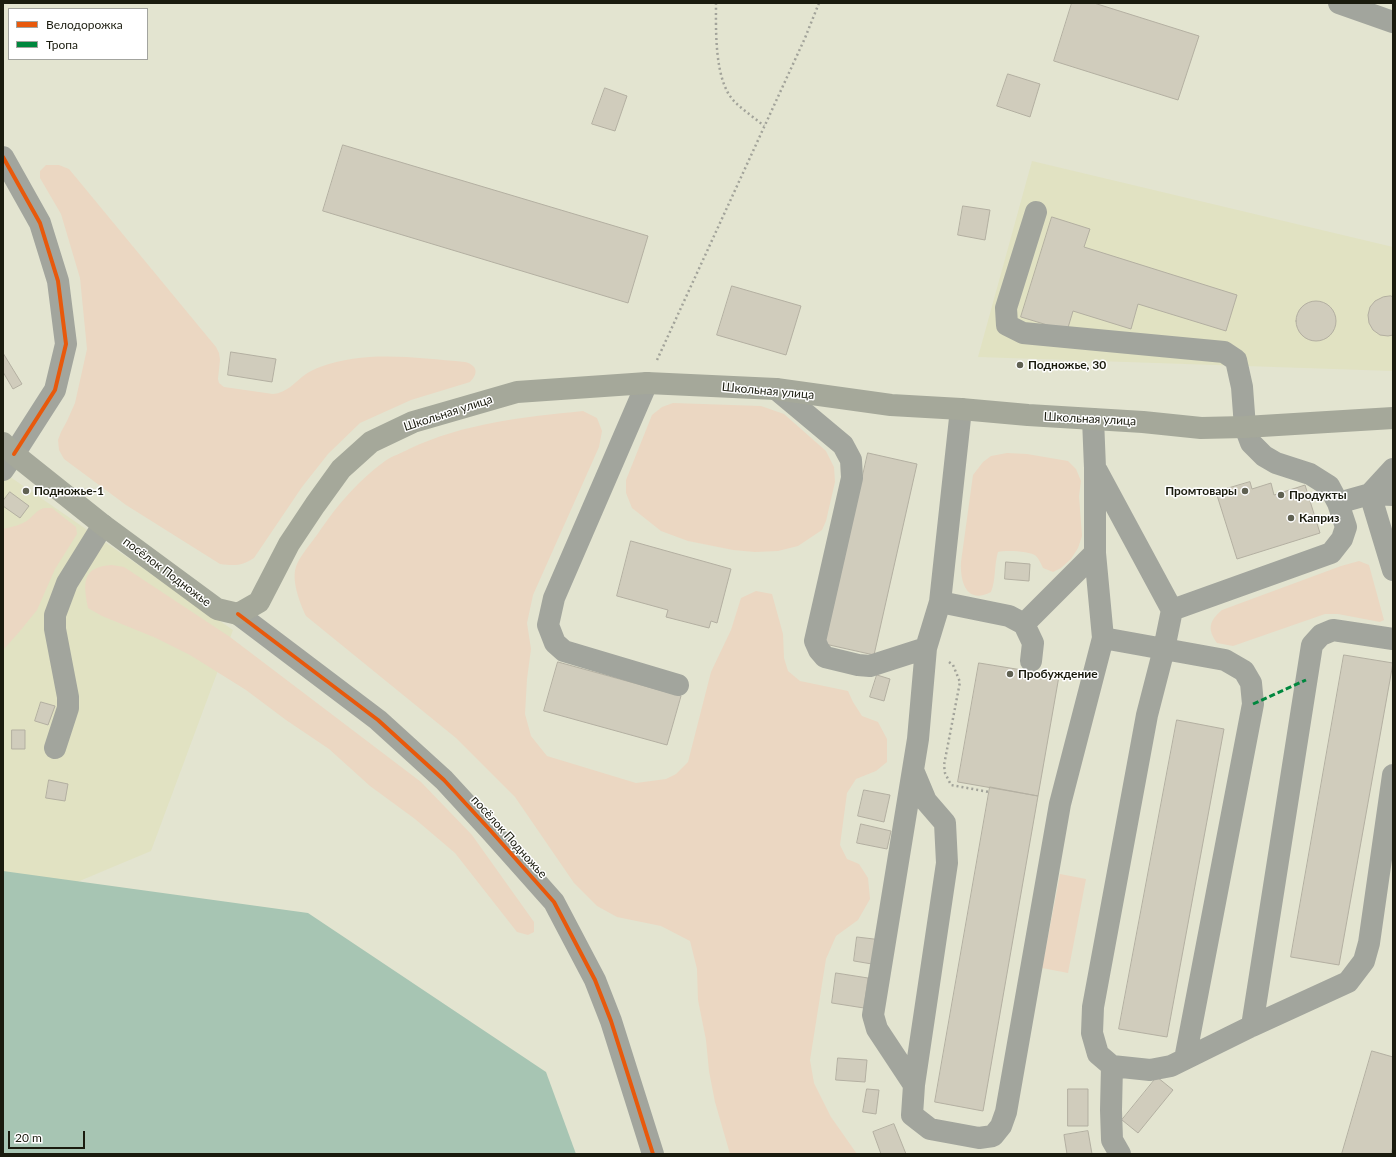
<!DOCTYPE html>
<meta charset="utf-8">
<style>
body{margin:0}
#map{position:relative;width:1396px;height:1157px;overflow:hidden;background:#e3e4d0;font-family:Lato,sans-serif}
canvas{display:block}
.frame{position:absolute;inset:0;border:4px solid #1a1b0e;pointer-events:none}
.legend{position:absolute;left:8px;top:8px;width:140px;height:52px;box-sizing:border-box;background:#fff;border:1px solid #a3a49f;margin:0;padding:5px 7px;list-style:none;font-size:12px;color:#1a1b0e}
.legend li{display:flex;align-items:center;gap:8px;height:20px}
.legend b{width:20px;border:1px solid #a3a49f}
.scale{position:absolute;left:8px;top:1131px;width:77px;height:18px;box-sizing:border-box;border:2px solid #1a1b0e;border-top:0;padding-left:5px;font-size:12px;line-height:14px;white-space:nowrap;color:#1a1b0e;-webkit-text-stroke:3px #fff;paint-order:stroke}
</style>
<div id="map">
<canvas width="1396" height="1157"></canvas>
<div class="frame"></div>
<ul class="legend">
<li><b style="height:5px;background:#e8590c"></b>Велодорожка</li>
<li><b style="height:5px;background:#00873e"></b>Тропа</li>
</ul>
<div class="scale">20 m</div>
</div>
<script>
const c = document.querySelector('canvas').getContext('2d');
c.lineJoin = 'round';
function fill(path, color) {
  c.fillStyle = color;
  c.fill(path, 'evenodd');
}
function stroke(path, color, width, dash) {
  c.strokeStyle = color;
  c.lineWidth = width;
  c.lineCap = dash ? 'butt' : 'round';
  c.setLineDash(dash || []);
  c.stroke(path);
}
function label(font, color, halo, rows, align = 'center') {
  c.font = font + ' Lato,sans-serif';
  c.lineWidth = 3;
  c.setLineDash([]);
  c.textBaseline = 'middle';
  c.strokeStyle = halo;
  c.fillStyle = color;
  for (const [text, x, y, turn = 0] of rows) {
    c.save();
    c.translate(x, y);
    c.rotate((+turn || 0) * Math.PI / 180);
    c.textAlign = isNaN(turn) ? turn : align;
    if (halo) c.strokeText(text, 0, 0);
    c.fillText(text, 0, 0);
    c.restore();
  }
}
const built = new Path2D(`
 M1032,161L1393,247V371L978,357Z
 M3,472L233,630L151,851L39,898L3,885Z`);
const green = new Path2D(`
 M46,165H59L69,169L216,347L219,353L220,360L218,379L219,383L224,387L273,394C287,393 295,382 306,374C310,371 315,369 320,367C366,350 417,358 465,362C477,365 479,373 470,382L411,400L360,423L328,454L302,487L254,558C242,566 235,566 220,564L126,505L64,459L59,450L58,440L61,432L67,421L75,403L87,349L80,278L61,214L40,178V171Z
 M673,403L761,406L784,414L826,451L834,467L835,482L826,521L822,530L798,546L778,551L755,552L733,550L688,541L661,531L632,508L626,493V480L652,415L662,407Z
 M583,411L597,418L602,431L599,447L533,595L527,623L531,649L527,679L525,714L531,736L547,756L636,783L666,779L676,774L688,762L711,672L731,630L741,598L756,591L772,594L783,634L784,658L788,671L800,681L848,691L853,702L862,716L878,722L887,739V762L876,771L856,779L847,793L840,845L847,859L859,864L868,878L870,899L858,920L836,936L826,959L810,1060L814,1083L831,1117L857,1154H730L715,1102L709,1071L706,1040L698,1000L697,969L690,941L661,926L617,917L597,906L574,883L515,797L456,738L306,616C300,603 290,579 297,564C302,553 314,540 321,529C339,503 359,480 385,461C392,456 402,453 409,449C464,423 524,417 583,411Z
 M1007,453L1027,454L1068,461L1076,469L1081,481L1079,496L1082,536L1078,548L1071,559L1061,568L1053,572L1043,568C1041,564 1039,559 1036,556C1031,551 1005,550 998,552C994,565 996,580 991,592C966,605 960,581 961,562L973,475L983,462L991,456Z
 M44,508H52L76,527L77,534L55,569L37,610L20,631L3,650V529C12,527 21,525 28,520C34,515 37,510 44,508Z
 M1359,561L1369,565L1384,620L1380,622L1338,614H1325L1233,646L1217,643C1207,629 1209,621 1222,610L1341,566Z
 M112,565L124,567L230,637L421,782L472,835L534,922V932L528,935L517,932L455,853L415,819L370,786L329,749L286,720L246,690L190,655L156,638L102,616L88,608C83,582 82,567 112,565Z
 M1060,874L1086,879L1068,973L1042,968Z`);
const water = new Path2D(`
 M3,871L308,913L546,1072L576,1154H3Z`);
const building = new Path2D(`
 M1072,3H1094L1199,36L1178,100L1054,61Z
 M1008,74L1040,84L1030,117L997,106Z
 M605,88L627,96L615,131L592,124Z
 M343,145L648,236L628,303L323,211Z
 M963,206L990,210L985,240L958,235Z
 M1052,217L1090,229L1084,247L1237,295L1226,331L1138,304L1131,329L1073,311L1067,331L1021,317Z
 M732,286L801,306L786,355L717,335Z
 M1391,296L1393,297V335L1388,336L1380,335L1373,330L1369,323L1368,315L1370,307L1375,301L1383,297Z
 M1296 321a20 20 0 1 1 40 0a20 20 0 1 1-40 0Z
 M231,352L276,359L272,382L228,375Z
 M3,353L22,384L13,389L3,372Z
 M868,453L917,464L874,655L825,644Z
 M1250,482L1252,489L1271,483L1274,495L1305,485L1320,533L1237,559L1216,492Z
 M10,492L29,506L20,518L3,506V501Z
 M631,541L731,569L717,623L711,621L709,628L666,617L668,610L617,596Z
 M1006,562L1030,564L1029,581L1005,579Z
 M1344,655L1393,663L1339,965L1291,957Z
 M558,662L681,696L667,745L544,711Z
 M979,663L1059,676L1038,796L958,782Z
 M877,675L890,679L884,701L870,697Z
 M41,702L55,706L48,725L35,721Z
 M1177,720L1224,729L1167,1037L1119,1029Z
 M12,730H25V749H12Z
 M49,780L68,784L65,801L46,798Z
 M990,787L1038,796L983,1111L935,1102Z
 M864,790L890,795L884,822L858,816Z
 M861,824L891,831L887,849L857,843Z
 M857,937L882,940L878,965L854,961Z
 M836,973L868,978L864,1008L832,1003Z
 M1372,1051L1393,1057V1146L1391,1154H1342Z
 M838,1058L867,1060L865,1082L836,1080Z
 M1157,1077L1173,1090L1138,1133L1122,1120Z
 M867,1089L879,1090L876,1114L863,1112Z
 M1068,1089H1088V1126H1068Z
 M894,1124L906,1154H881L873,1132Z
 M1088,1131L1092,1154H1067L1064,1135Z`);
const path = new Path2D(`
 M716,3C716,30 714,82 735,102C744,111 755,118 764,126
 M657,360L805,38L819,3
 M949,662L953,665L960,682L944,765L945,773L951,785L989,792`);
const minor = new Path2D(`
 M1339,3L1393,22
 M3,157L40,223L58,281L66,344L55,390L14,454L3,470
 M1036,212L1006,308L1007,325L1023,333L1224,352L1236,360L1242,387L1245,427L1251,443L1264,456L1276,463L1310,474L1329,486L1338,503L1346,527L1342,539L1331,553L1172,610
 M647,383L554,598L548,625L555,643L564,651L678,685
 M776,389L843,445L851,460L852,478L815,641L819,650L825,657L858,665L870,666L926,648
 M1393,469L1370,494L1393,570
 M1097,471L1172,610L1164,649L1147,715L1093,1007L1092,1033L1098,1054L1112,1066L1111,1110L1112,1140L1120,1154
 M1338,503L1370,494L1393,495
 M940,602L1009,616L1024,624L1033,643L1031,661
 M238,614L378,720L444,780L490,830L554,902L595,980L611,1021L653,1154
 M1024,624L1095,553
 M1103,638L1225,660L1244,671L1251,683L1253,704L1185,1059
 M55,748L68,708V697L55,629V615L67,583L103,525
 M913,770L926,801L945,823L947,863L914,1085L912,1115L930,1129L979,1138L993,1136L1001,1126L1006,1112L1060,804L1103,638L1095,553V468L1093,419
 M1252,1026L1312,645L1321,635L1333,630L1393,639
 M1112,1066L1150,1070L1171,1066L1252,1026L1348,982L1364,961L1369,943L1393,775
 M914,1085L877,1029L873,1015L918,739L926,648L940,602L961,409`);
const major = new Path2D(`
 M3,443L14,454L103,525L217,609L238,614L259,602L289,544L315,505L341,469L371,442L413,422L517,392L647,383L776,389L891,405L961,409L1028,415L1143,422L1201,428L1245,427L1393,418`);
const quiet = new Path2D(`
 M1253,704L1306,680`);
const cycleway = new Path2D(`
 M3,157L40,223L58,281L66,344L55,390L14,454
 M238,614L378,720L444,780L490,830L554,902L595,980L611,1021L653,1154`);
const markers = [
 [1020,365,4,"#606152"],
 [26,491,4,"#606152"],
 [1245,491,4,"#606152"],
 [1281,495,4,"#606152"],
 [1291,518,4,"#606152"],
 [1010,674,4,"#606152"]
];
const poiNames = [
 ["Подножье, 30",1028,365],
 ["Подножье-1",34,491],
 ["Промтовары",1237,491,"right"],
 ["Продукты",1289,495],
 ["Каприз",1299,518],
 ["Пробуждение",1018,674]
];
const streetNames = [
 ["Школьная улица",768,391,5],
 ["Школьная улица",448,413,-18],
 ["Школьная улица",1090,419,3],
 ["посёлок Подножье",167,572,37],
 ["посёлок Подножье",509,837,48]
];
fill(built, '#e1e2c2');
fill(green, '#ebd7c2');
fill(water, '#a7c5b3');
fill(building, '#d0ccbc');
stroke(building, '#b3afa1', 1);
stroke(path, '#a2a39a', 2.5, [2, 3]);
stroke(minor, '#a2a59d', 22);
stroke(major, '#a5a89a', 22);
stroke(quiet, '#00873e', 3, [6, 3]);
stroke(cycleway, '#e8590c', 4);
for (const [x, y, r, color] of markers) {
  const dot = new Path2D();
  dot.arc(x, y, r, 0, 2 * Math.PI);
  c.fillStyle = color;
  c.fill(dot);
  stroke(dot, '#fff', 1.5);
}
label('bold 12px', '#1a1b0e', '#fff', poiNames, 'left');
label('12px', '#1a1b0e', '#fff', streetNames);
</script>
